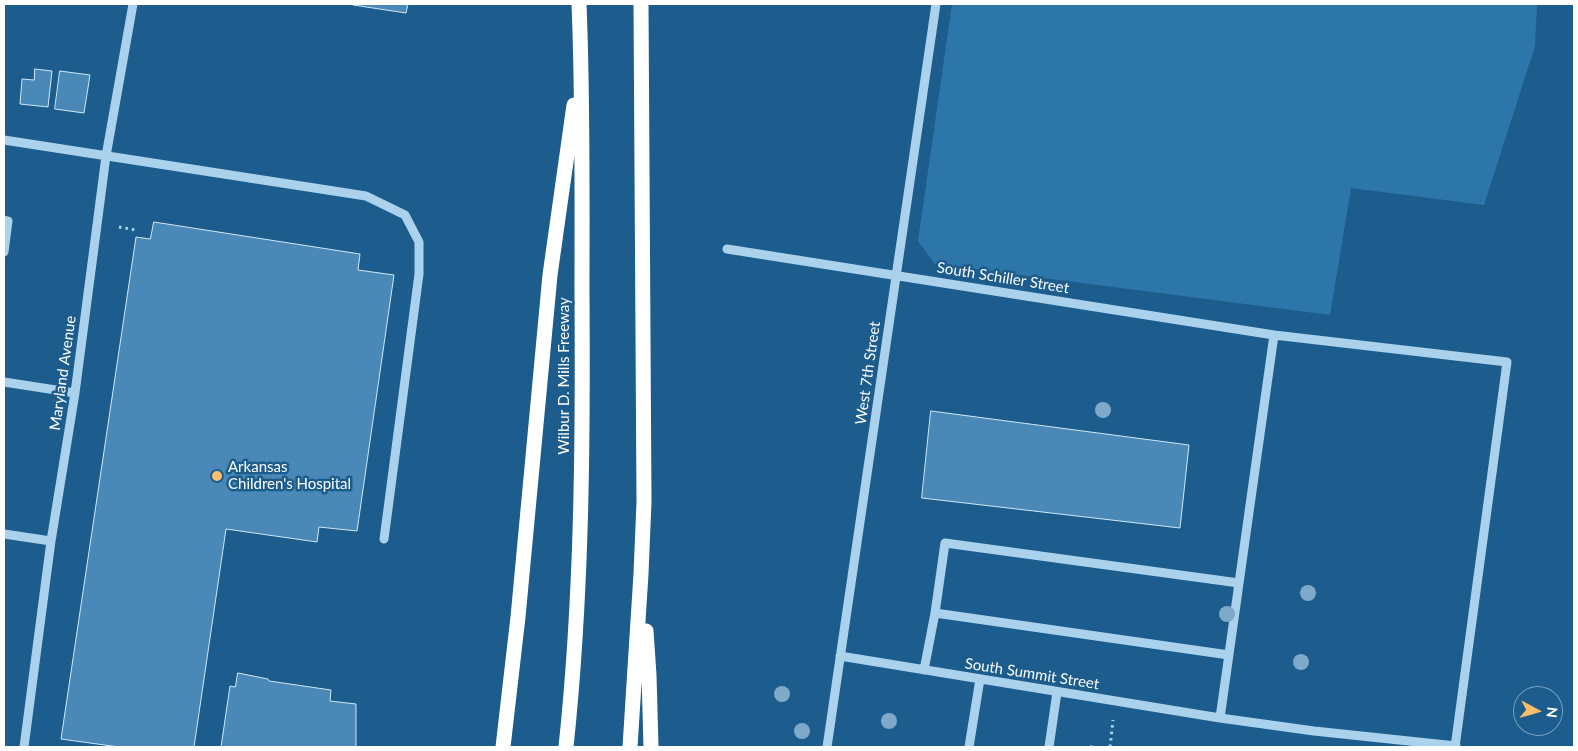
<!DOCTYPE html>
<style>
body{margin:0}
#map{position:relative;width:1578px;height:751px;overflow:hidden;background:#1d5d8d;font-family:Lato,sans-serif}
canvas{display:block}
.frame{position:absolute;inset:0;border:5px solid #fff;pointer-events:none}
.north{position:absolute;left:1513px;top:686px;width:50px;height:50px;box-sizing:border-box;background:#1d5d8d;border:1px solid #779ebb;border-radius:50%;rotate:96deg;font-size:14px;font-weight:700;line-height:20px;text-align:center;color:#fff}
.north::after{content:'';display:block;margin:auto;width:18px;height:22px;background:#fdbe69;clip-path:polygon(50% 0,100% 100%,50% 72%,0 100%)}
</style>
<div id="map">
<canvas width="1578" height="751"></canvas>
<div class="frame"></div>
<div class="north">N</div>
</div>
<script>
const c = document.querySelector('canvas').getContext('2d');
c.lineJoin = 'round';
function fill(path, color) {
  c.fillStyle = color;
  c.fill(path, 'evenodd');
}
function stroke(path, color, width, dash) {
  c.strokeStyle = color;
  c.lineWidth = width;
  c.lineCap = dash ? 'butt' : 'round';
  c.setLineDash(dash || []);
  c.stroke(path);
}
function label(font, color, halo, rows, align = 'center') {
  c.font = font + ' Lato,sans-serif';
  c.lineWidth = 5;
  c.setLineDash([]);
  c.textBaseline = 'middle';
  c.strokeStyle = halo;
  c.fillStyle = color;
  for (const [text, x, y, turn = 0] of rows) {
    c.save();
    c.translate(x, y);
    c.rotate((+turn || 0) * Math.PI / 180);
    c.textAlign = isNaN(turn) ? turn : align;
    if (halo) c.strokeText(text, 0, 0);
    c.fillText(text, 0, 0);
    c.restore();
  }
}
const green = new Path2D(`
 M952,4H1537L1535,46L1484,205L1351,188L1330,315L935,264L918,241Z`);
const building = new Path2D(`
 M353,4H408L406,13L353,5Z
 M35,69L52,71L48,107L20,104L22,79L34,80Z
 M60,71L90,75L84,113L55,109Z
 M154,222L360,254L358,270L394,275L357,531L319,527L317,542L226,529L194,747H119L61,739L136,237L150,239Z
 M931,411L1189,445L1180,528L922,498Z
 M238,673L268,679L269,681L331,690L330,701L356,704V747H221L230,686L235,687Z`);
const path = new Path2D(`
 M119,227L136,230
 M1090,747H1093
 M1110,747L1113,720`);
const minor = new Path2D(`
 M4,140L366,196L405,215L419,242V274L384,539
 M4,220L8,221L4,252
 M727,249L1274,335
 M4,382L75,393
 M4,534L51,541
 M935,613L945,543L1239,583
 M840,656L1220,718L1314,731L1456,746
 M924,670L935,613L1229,655
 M1220,718L1274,335L1507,362L1455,747
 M24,747L51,541L75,393L106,156L133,4
 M827,747L936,4
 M969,747L980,679
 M1049,747L1057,692`);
const highway = new Path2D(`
 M646,631L649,675L651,747
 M503,747L518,617L550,275L574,105
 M566,747C582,596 583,443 582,291C582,195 583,99 579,4
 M630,747L641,574L644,502L641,4`);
const trees = [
 [1103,410],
 [1308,593],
 [1227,614],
 [1301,662],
 [782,694],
 [889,721],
 [802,731]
];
const markers = [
 [217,476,6,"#fdbe69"]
];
const streetNames = [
 ["South Schiller Street",1003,278,9],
 ["Maryland Avenue",63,373,-82],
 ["West 7th Street",868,373,-82],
 ["Wilbur D. Mills Freeway",564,376,-90],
 ["South Summit Street",1032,674,9]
];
const poiNames = [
 ["Arkansas",228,467],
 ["Children's Hospital",228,484]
];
fill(green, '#2d76a9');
fill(building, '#4a89b7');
stroke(building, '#d0e8f9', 1);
stroke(path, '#aad2ed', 3, [2.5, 4]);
stroke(minor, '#aad2ed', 9);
stroke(highway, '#fff', 15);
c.fillStyle = '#7fa9c8';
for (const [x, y] of trees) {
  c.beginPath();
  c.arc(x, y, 8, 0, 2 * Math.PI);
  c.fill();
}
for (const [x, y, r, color] of markers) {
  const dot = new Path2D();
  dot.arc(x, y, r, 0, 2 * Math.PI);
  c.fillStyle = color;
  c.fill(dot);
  stroke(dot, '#1d5d8d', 2);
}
label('15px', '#fff', '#1d5d8d', streetNames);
label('15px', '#fff', '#1d5d8d', poiNames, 'left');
</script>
